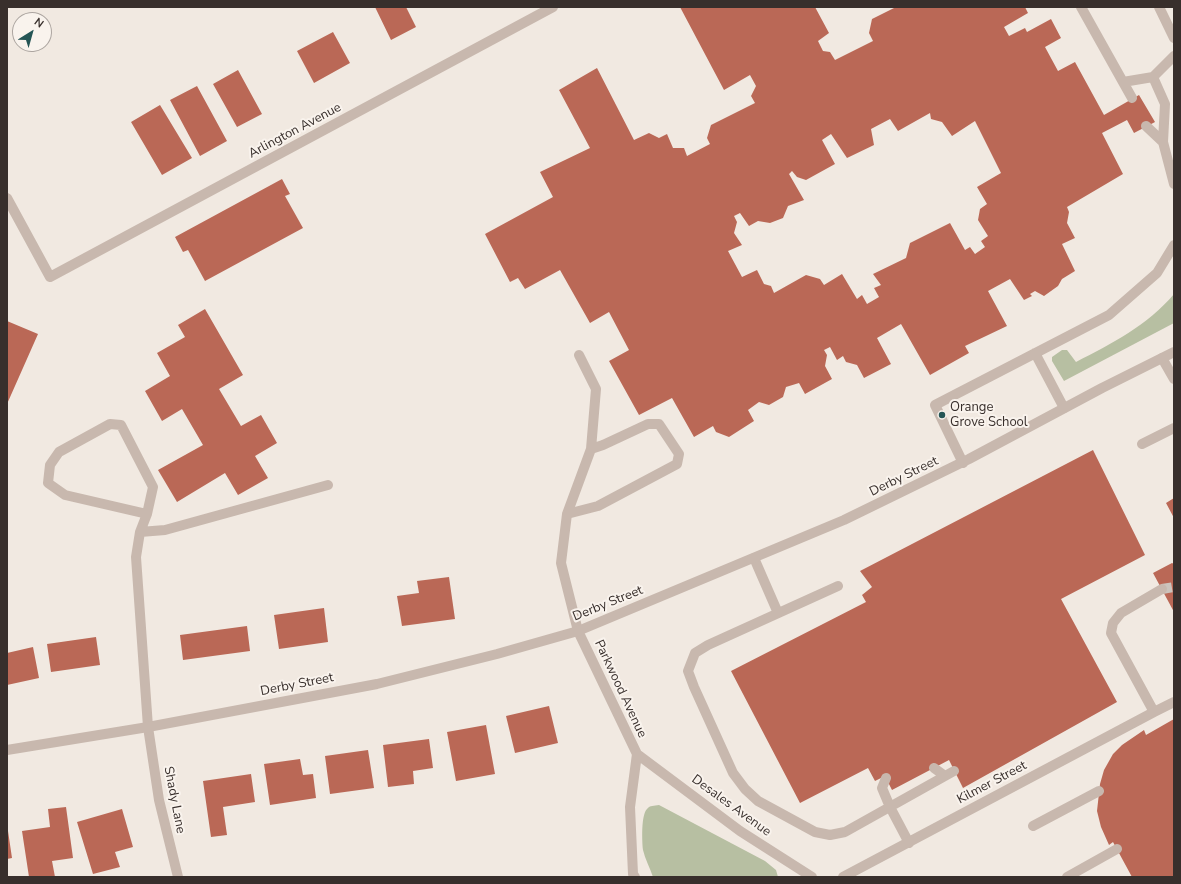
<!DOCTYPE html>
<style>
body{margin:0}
#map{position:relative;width:1181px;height:884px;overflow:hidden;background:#f1e9e1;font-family:"Nunito Sans",sans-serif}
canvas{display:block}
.frame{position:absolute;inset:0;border:8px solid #382f2c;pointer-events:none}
.north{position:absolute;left:12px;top:12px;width:40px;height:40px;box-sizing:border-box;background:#f9f3ed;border:1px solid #aca5a0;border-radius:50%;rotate:37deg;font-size:11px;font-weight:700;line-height:16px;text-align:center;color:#382f2c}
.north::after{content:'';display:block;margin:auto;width:14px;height:18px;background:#255555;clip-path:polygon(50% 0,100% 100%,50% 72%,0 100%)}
</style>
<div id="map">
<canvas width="1181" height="884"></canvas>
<div class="frame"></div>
<div class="north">N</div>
</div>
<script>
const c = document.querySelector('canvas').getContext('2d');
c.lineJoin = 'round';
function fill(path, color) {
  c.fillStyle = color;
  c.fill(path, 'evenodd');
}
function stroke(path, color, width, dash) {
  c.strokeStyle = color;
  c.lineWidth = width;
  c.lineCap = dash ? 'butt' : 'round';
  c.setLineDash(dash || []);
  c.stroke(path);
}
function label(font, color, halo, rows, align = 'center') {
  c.font = font + ' "Nunito Sans",sans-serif';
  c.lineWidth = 4;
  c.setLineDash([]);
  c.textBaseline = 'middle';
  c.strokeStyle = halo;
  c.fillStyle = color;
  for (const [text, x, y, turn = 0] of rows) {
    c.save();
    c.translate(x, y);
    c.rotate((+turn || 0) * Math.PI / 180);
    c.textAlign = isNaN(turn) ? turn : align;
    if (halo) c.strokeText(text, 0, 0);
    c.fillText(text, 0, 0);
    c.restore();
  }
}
const green = new Path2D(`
 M1174,294V323L1064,381L1052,361V357L1062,350H1067L1076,362C1111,344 1148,325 1174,294Z
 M659,805L765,861L776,870L778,877H653C650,868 645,859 643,850C642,841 641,815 647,809C650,805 654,806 659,805Z`);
const building = new Path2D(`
 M375,7H406L416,27L391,40Z
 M680,7H815L829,33L818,41L823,51L830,52L835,60L873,41L869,33L872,19L896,7H1025L1028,13L1004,27L1009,36L1025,28L1027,32L1051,19L1061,38L1045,47L1058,71L1075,62L1104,115L1139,95L1155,122L1134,133L1127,120L1102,133L1123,174L1067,207L1069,212L1067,223L1075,238L1062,244L1075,271L1062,279L1058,286L1044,296L1035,291L1030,294L1032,296L1024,300L1010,279L988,291L1007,326L965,346L969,353L930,375L901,324L877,338L891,364L864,378L857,365L846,362L843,356L837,360L830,347L824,350L827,355L825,366L832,379L805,394L799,383L786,387L783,397L769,405L759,402L748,410L754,421L729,437L716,432L713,426L694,437L672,398L639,415L609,361L629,350L609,312L590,323L560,270L525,289L518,278L510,282L485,234L553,197L540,172L590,148L559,90L597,68L634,140L649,133L659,138L667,134L673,148H684L687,156L710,144L707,138L711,125L755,103L751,96L756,86L750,75L724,90ZM930,113L931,119L942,122L952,136L975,121L1001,173L977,187L987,204L980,209L978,220L988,236L981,241L985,247L975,254L970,247L965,250L950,223L910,243L906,258L873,274L881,285L874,288L879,297L867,304L862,295L857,299L842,274L824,285L820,279L806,275L774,293L771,286L764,284L757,270L742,277L728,251L742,245L734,233L737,222L734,216L740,213L749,226L758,221L770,223L783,218L788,206L804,200L789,174L792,171L797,177L806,180L835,164L822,140L831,134L847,158L874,145L871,129L890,119L898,131Z
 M333,32L350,63L314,83L297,51Z
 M238,70L262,114L237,127L213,84Z
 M197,86L227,141L200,156L170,100Z
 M160,105L192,158L162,175L131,122Z
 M282,179L290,194L285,196L303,228L205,281L188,250L183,252L175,237Z
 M205,309L243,375L219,389L241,426L261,415L277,443L255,456L268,478L238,495L225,473L177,502L158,470L203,445L182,409L162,421L145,391L170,376L157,353L185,337L178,325Z
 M7,321L38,334L7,404Z
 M1093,450L1145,555L1061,599L1117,702L963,788L949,760L892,790L885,776L875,781L868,768L800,803L731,671L866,602L862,595L872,587L860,571Z
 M1174,498V518L1166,503Z
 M1172,563L1174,564V612L1153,573Z
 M449,577L455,619L402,626L397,596L419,593L417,581Z
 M324,608L328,642L279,649L274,615Z
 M247,626L250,651L183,660L180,635Z
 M96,637L100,665L51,672L47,644Z
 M33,647L39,678L7,685V653Z
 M549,706L558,743L515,753L506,716Z
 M1174,719V877H1132L1113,842L1109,845L1101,827L1097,811L1100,784L1104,770L1113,754L1122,745L1144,730L1146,735Z
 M486,725L495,774L456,781L447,732Z
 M429,739L433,768L413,771L414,784L388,787L383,745Z
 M368,750L374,788L330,794L325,756Z
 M300,759L303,775L313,774L316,798L270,805L264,764Z
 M251,774L255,802L223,807L227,835L211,837L203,781Z
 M66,807L73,858L52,861L55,877H29L22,831L50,827L48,809Z
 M122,809L133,847L115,852L120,867L93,874L77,822Z
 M7,831H8L12,858L7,859Z`);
const minorTunnel = new Path2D(`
 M1162,589L1174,587`);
const service = new Path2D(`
 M1081,7L1123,82L1153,77L1174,56
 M1159,7L1174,38
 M1123,82L1132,98
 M1146,126L1163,142L1165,104L1153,77
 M1163,142L1174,184
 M1035,353L1064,408
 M1162,358L1174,379
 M1142,444L1174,428
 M963,463L935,405L1109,315L1157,273L1174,245
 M147,514L65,495L48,483L50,465L59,452L110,424L121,425L153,487L147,514L140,532L136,557L148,727
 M567,514L598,506L677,464L679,454L659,424H648L603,445L591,449
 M140,532L165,530L328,485
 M754,558L778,613
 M838,586L708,645L695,653L688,671L694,687L733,773L745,789L758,801L815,832L830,835L845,832L954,771
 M578,631L561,563L567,514L591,449L596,389L579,355
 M934,768L945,776
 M886,778L882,788L890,807L909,843
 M1033,826L1099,791
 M1067,877L1117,849`);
const minor = new Path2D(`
 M7,198L50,277L553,7
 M1162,589L1121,613L1113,623L1111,633L1154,712L1174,702
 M578,631L637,754L630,807L633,874L635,877
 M148,727L159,800L178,877
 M637,754L740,831L812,877
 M843,877L1154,712`);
const tertiary = new Path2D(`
 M7,750L148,727L377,684L497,654L578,631L844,520L969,459L1102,388L1174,352`);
const markers = [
 [942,415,4,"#255555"]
];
const streetNames = [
 ["Arlington Avenue",295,131,-28],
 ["Derby Street",904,477,-26],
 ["Derby Street",608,604,-22],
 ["Derby Street",297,685,-11],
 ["Parkwood Avenue",620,689,65],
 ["Kilmer Street",992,783,-28],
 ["Shady Lane",174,800,79],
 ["Desales Avenue",731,806,36]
];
const poiNames = [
 ["Orange",950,408],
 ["Grove School",950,423]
];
fill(green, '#b7bfa2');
fill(building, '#ba6856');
stroke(minorTunnel, '#ccc4bd', 10, [10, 5]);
stroke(service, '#c8b8ae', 10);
stroke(minor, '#c8b8ae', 10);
stroke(tertiary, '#c8b8ae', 10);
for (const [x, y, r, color] of markers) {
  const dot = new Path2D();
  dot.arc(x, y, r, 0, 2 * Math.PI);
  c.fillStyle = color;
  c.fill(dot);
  stroke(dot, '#f9f3ed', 1.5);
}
label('13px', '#382f2c', '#f9f3ed', streetNames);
label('13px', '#382f2c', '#f9f3ed', poiNames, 'left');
</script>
